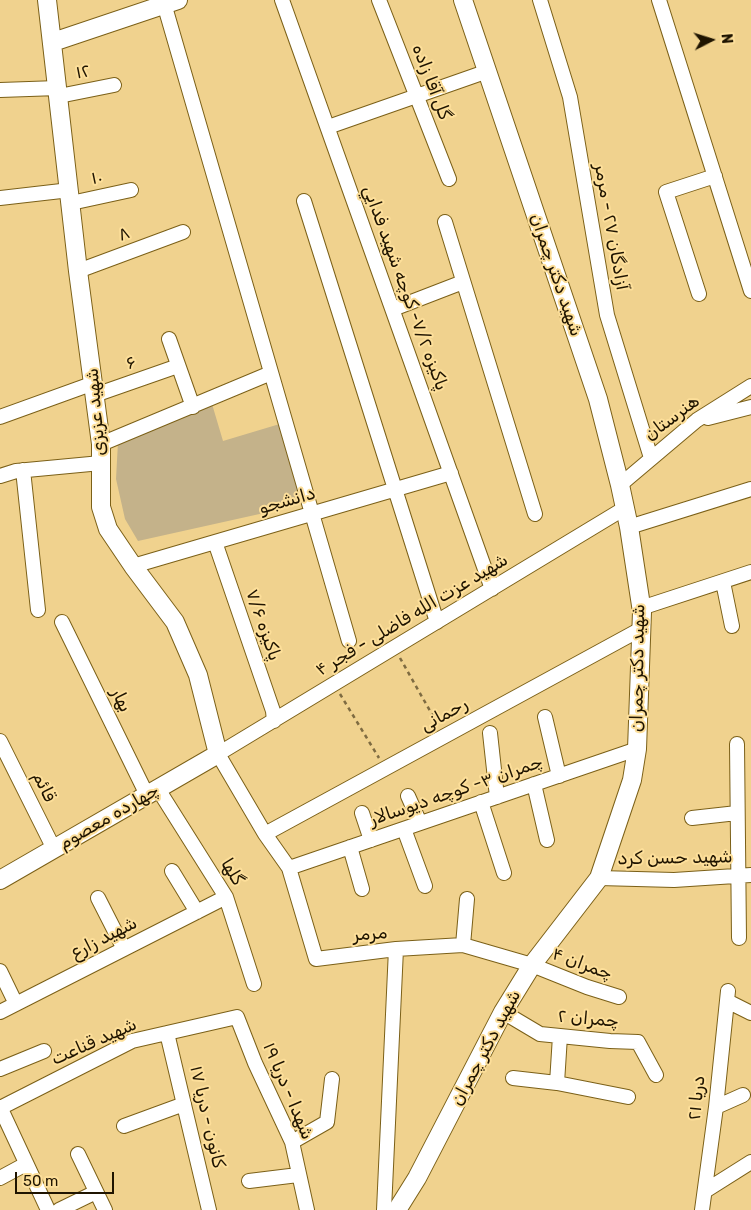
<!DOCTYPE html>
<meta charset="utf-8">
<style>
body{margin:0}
#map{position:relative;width:751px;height:1210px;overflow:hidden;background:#f0d28e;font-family:Rubik,sans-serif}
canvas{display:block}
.north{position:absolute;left:686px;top:15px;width:50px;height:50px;-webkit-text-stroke:4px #fddf9a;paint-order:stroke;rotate:85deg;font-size:14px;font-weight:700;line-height:20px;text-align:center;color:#1f1400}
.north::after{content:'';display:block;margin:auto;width:18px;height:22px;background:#1f1400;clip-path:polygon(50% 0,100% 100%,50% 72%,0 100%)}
.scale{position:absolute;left:15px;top:1172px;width:99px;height:22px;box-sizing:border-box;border:2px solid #1f1400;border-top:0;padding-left:6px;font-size:15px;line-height:18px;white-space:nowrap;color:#1f1400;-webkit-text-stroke:4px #fddf9a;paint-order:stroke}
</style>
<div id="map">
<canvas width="751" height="1210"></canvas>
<div class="north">N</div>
<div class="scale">50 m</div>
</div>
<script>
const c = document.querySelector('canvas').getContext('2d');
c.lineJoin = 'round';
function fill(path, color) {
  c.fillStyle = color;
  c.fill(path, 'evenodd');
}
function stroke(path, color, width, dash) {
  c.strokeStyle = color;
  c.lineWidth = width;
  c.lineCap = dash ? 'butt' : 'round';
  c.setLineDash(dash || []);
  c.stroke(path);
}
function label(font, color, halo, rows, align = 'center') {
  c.font = font + ' Rubik,Cairo,sans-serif';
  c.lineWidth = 4;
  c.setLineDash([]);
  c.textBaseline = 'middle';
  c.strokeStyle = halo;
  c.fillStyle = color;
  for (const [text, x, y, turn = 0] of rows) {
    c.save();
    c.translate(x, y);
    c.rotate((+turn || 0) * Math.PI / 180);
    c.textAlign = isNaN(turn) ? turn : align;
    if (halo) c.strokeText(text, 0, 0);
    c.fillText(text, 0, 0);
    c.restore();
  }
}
const green = new Path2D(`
 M212,404L223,441L283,423L302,500L291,507L138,541L125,519L116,479L118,442Z`);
const path = new Path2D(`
 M400,658L438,725
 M340,694L379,758`);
const minor = new Path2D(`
 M163,0L349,641
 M282,0L492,589
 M379,0L449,179
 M540,0L570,97L607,315L651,458
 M659,0L751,291
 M0,90L58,88
 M59,96L114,85
 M328,127L488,71
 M0,198L70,190
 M304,201L437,622
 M71,203L131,190
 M445,222L535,514
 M78,271L183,232
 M699,294L666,192L715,176
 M393,309L463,282
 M169,339L193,407
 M95,395L178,366
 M0,417L94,383
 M708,418L751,407
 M101,444L271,373
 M23,470L38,610
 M0,476L16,471L101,463
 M620,485L697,420L751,386
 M629,527L751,489
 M215,542L273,711L274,721
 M133,566L451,473
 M723,582L732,626
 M641,608L751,572
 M62,622L147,795
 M545,717L559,776
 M490,733L497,797
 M0,741L54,849
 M737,744L739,938
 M534,784L547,840
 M158,789L226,897L254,984
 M408,796L420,823
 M481,802L504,873
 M362,813L371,840
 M692,818L737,813
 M404,829L425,886
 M265,834L641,629
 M350,847L362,889
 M289,868L637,749
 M172,871L197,912
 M599,878L674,880L751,875
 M98,898L124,949
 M463,945L467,899
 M396,949L463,945L532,965L587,987L619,997
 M0,971L16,1004
 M727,1001L751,1013
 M0,1012L226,897
 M503,1012L540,1034L610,1041L638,1042L656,1075
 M167,1033L209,1210
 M0,1069L44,1051
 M513,1078L557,1083L628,1097
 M557,1083L560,1036
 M0,1107L48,1210
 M716,1107L743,1095
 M0,1108L132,1041L237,1017L255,1063L292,1142L307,1210
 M124,1126L184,1104
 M292,1142L327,1122L332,1079
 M78,1154L105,1210
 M0,1178L26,1164
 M249,1181L298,1175
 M705,1191L751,1162
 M59,1210L96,1192
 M384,1210L396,949L316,959L289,868L265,834L218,754L625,508
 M702,1210L716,1107L728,991`);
const tertiary = new Path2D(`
 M53,42L178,0
 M0,880L218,754L198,675L175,622L133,566L108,529L101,507V444L78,271L47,0
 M397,1210L417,1178L503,1012L532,965L599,878L632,780L637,749L642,612L629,527L620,485L598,399L463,0`);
const streetNames = [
 ["۱۲",83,72,-11],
 ["گل آقا زاده",431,82,69],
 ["۱۰",97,178,-12],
 ["آزادگان ۲۷ - مرمر",611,227,80],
 ["۸",124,234,-21],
 ["شهید دکتر چمران",556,275,71],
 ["پاکیزه ۷/۲- كوچه شهيد فدايي",405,288,70],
 ["۶",131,363,-19],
 ["شهید عزیزی",96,412,-95],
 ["هنرستان",672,418,-37],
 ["دانشجو",287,501,-16],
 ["شهید عزت الله فاضلی - فجر ۴",412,615,-31],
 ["پاکیزه ۷/۶",263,625,71],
 ["شهید دکتر چمران",638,668,-89],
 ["بهار",121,700,64],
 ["رحمانی",444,715,-29],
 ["قائم",44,787,64],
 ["چمران ۳- كوچه ديوسالار",456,791,-19],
 ["چهارده معصوم",109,817,-30],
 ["شهید حسن کرد",675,858,-1],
 ["گلها",232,872,59],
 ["مرمر",370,934,-4],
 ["شهید زارع",104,938,-27],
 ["چمران ۴",582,964,20],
 ["چمران ۲",588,1019,5],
 ["شهید قناعت",94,1042,-24],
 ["شهید دکتر چمران",486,1048,-62],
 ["شهدا - دریا ۱۹",288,1091,67],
 ["دریا ۲۱",697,1098,-84],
 ["کانون - دریا ۱۷",207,1117,77]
];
fill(green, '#c4b28a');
stroke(minor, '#7b6018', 16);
stroke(tertiary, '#7b6018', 20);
stroke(path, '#7e6b41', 2.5, [4, 4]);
stroke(minor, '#fff', 14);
stroke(tertiary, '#fff', 18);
label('18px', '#1f1400', '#fddf9a', streetNames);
</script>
